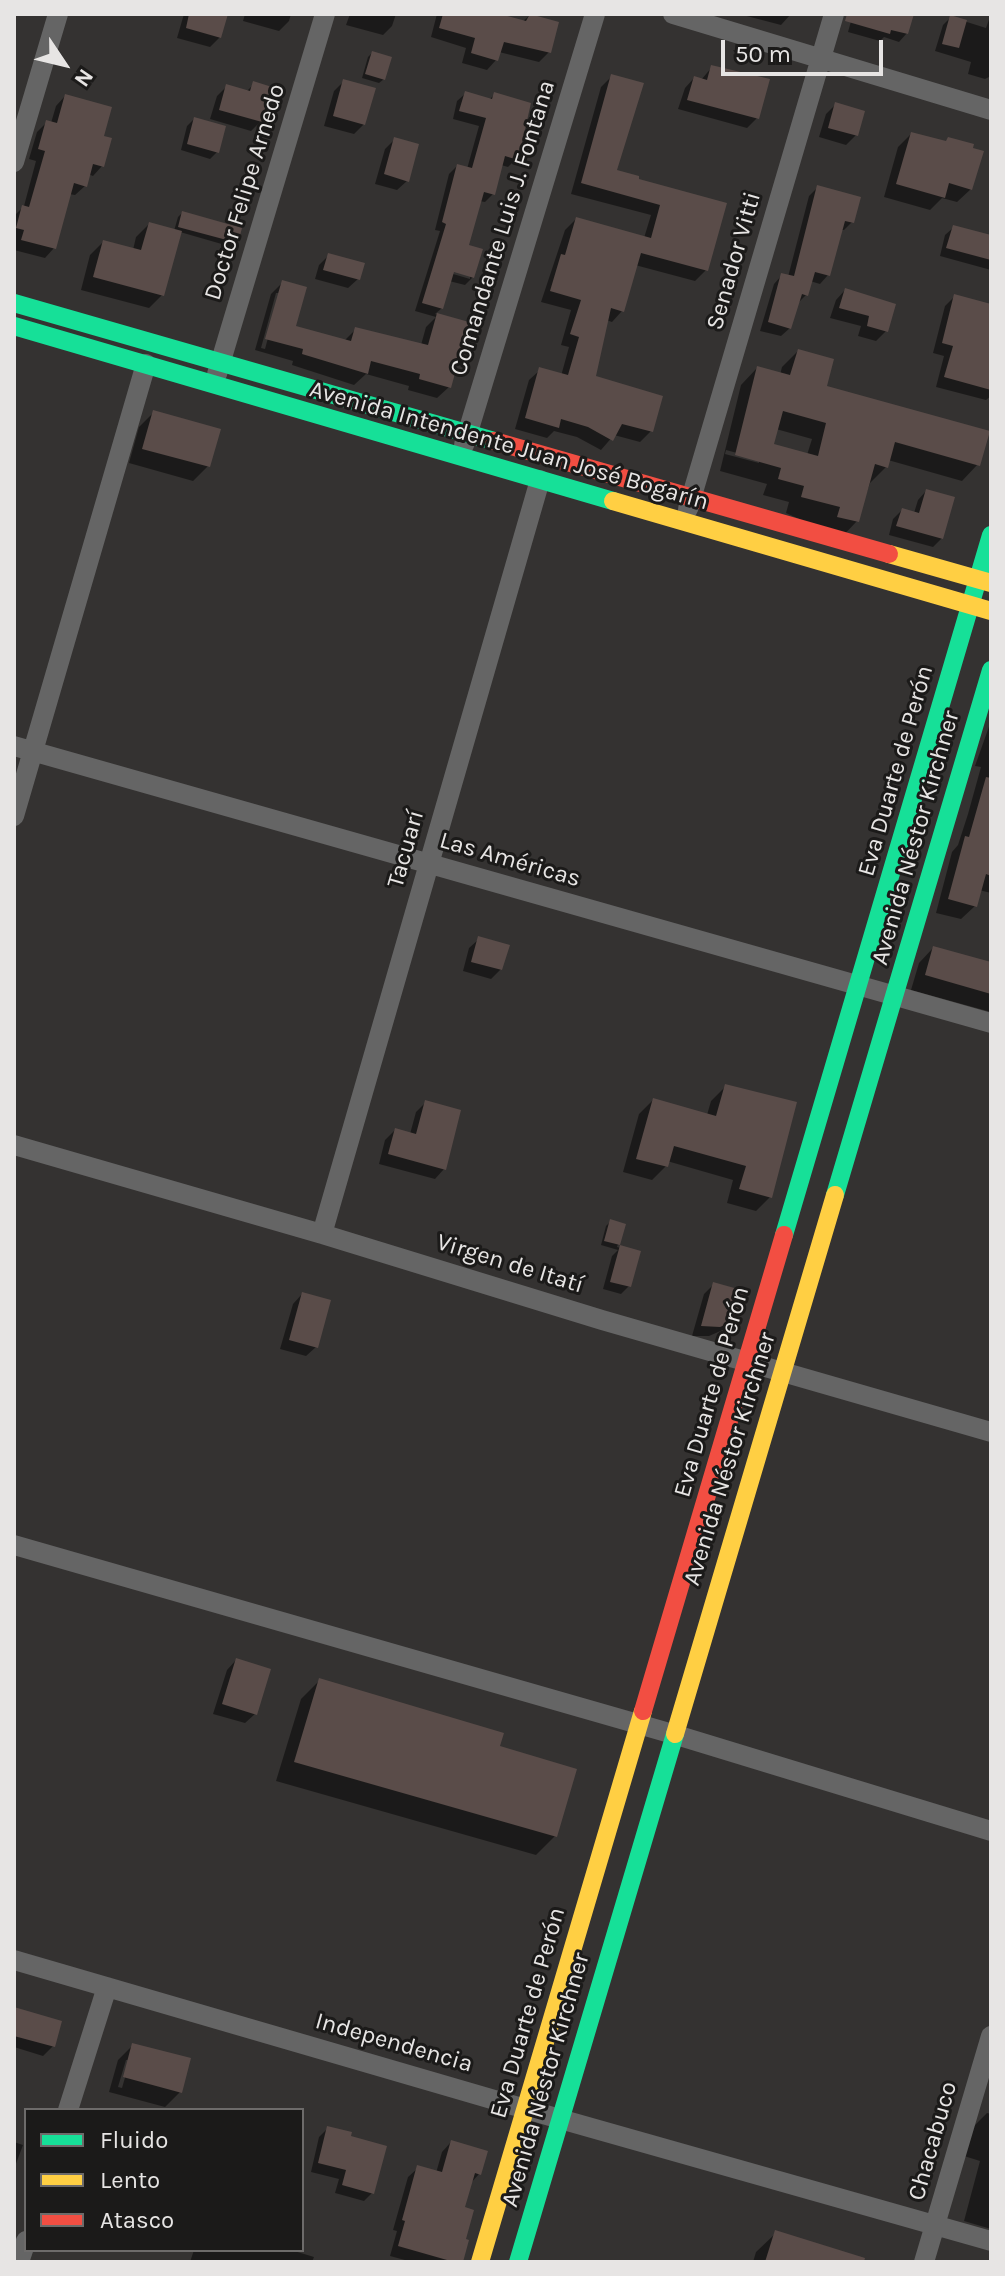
<!DOCTYPE html>
<meta charset="utf-8">
<style>
body{margin:0}
#map{position:relative;width:1005px;height:2276px;overflow:hidden;background:#343231;font-family:Karla,sans-serif}
canvas{display:block}
.frame{position:absolute;inset:0;border:16px solid #e7e5e4;pointer-events:none}
.legend{position:absolute;left:24px;top:2108px;width:280px;height:144px;box-sizing:border-box;background:#1b1a19;border:2px solid #6d6b6a;margin:0;padding:10px 14px;list-style:none;font-size:24px;color:#e7e5e4}
.legend li{display:flex;align-items:center;gap:16px;height:40px}
.legend b{width:40px;border:2px solid #6d6b6a}
.north{position:absolute;left:24px;top:24px;width:80px;height:80px;-webkit-text-stroke:6px #1b1a19;paint-order:stroke;rotate:125deg;font-size:22px;font-weight:700;line-height:32px;text-align:center;color:#e7e5e4}
.north::after{content:'';display:block;margin:auto;width:28px;height:36px;background:#e7e5e4;clip-path:polygon(50% 0,100% 100%,50% 72%,0 100%)}
.scale{position:absolute;left:721px;top:40px;width:162px;height:36px;box-sizing:border-box;border:4px solid #e7e5e4;border-top:0;padding-left:10px;font-size:24px;line-height:28px;white-space:nowrap;color:#e7e5e4;-webkit-text-stroke:6px #1b1a19;paint-order:stroke}
</style>
<div id="map">
<canvas width="1005" height="2276"></canvas>
<div class="frame"></div>
<ul class="legend">
<li><b style="height:10px;background:#16e098"></b>Fluido</li>
<li><b style="height:10px;background:#ffcf43"></b>Lento</li>
<li><b style="height:10px;background:#f24e42"></b>Atasco</li>
</ul>
<div class="north">N</div>
<div class="scale">50 m</div>
</div>
<script>
const c = document.querySelector('canvas').getContext('2d');
c.lineJoin = 'round';
function fill(path, color) {
  c.fillStyle = color;
  c.fill(path, 'evenodd');
}
function stroke(path, color, width, dash) {
  c.strokeStyle = color;
  c.lineWidth = width;
  c.lineCap = dash ? 'butt' : 'round';
  c.setLineDash(dash || []);
  c.stroke(path);
}
function label(font, color, halo, rows, align = 'center') {
  c.font = font + ' Karla,sans-serif';
  c.lineWidth = 6;
  c.setLineDash([]);
  c.textBaseline = 'middle';
  c.strokeStyle = halo;
  c.fillStyle = color;
  for (const [text, x, y, turn = 0] of rows) {
    c.save();
    c.translate(x, y);
    c.rotate((+turn || 0) * Math.PI / 180);
    c.textAlign = isNaN(turn) ? turn : align;
    if (halo) c.strokeText(text, 0, 0);
    c.fillText(text, 0, 0);
    c.restore();
  }
}
const shadow = new Path2D(`
 M184,14H226L220,37L210,47L177,38Z
 M245,14H291L289,21L279,31L243,21Z
 M350,14H396L392,26L383,35L346,25Z
 M437,14H492L522,22L529,16L549,52L539,62L499,52L496,60L487,70L462,63L466,48L431,37Z
 M739,14H791L781,25Z
 M853,14H908L907,33L899,42L884,37L880,41L848,32Z
 M991,14V76L985,79L968,74L971,62L935,51L943,25L951,17L986,28Z
 M372,53L384,79L379,83L362,78L368,57Z
 M712,67L757,118L747,128L678,109L685,88L694,78L701,80Z
 M612,76L615,172L636,180L724,204L706,270L695,281L635,265L622,311L612,322L606,320L593,378L651,431L640,442L614,435L601,450L577,437L554,431L547,438L515,429L529,380L540,370L561,376L569,347L561,345L571,310L541,302L565,230L576,219L644,238L651,215L571,194L601,87Z
 M344,81L364,124L354,134L324,126L334,91Z
 M254,84L261,121L251,131L210,119L217,96L226,87L246,92Z
 M466,93L489,100L494,95L516,159L508,167L501,165L493,194L485,202L479,201L467,246L473,277L465,285L449,281L442,308L435,314L467,323L449,387L437,398L408,390L409,386L366,374L354,385L292,365L293,361L255,350L271,294L283,282L293,327L344,341L356,329L421,345L426,327L436,317L415,311L440,231L435,230L449,174L457,166L467,169L479,126L453,119L457,101ZM444,268L470,275V279L443,271ZM276,293H280L265,349L261,348Z
 M65,96L102,137V166L93,176L88,174L85,186L75,195L69,194L54,248L45,258L14,250V216L24,206L36,161L29,159L37,132L47,122L51,123L56,106Z
 M835,105L856,135L846,145L819,137L826,114Z
 M194,119L217,152L210,159L181,150L187,126Z
 M911,134L971,189L957,202L942,198L930,210L884,197L898,147Z
 M395,139L407,181L397,190L375,184L385,149Z
 M818,187L852,222L844,230H841L828,275L820,284L810,281L806,295L798,303L790,328L781,336L760,331L774,284L782,275L788,277L809,196Z
 M182,213L236,242L232,247L180,232L162,295L149,308L81,290L90,255L103,242L133,250L136,237L149,224L174,231L178,217Z
 M954,227L991,237V270L940,256L945,235Z
 M329,255L358,279L348,288L315,279L319,265Z
 M845,290L886,331L876,341L858,336L861,326L830,318L836,300Z
 M955,296L991,306V396L986,400L936,387L944,356L933,353L945,306Z
 M798,351L824,387L978,464L962,481L888,460L886,467L870,483L857,521L841,538L786,513L789,502L763,495L767,484L720,471L741,385L757,368L780,375L782,367ZM776,429L812,439L807,455L771,445ZM726,450L759,459V463L725,454Z
 M154,412L208,466L193,481L129,463L139,427Z
 M926,491L942,538L933,547L889,535L893,519L902,510L914,513L918,500Z
 M991,721V893L979,890L975,906L961,919L936,913L952,852L958,845L968,814L981,767L975,766Z
 M479,939L501,969L491,979L463,971L469,948Z
 M933,948L991,964V1012L911,990L919,963Z
 M725,1087L770,1197L756,1211L727,1203L733,1180L667,1161L666,1166L652,1180L623,1172L639,1114L653,1100L707,1115L711,1101Z
 M426,1102L444,1169L435,1179L379,1164L385,1140L395,1130L410,1134L416,1112Z
 M610,1222L624,1225L617,1247L639,1253L629,1286L621,1294L603,1289L612,1256L618,1250L601,1245L606,1226Z
 M714,1284L735,1319L725,1329L709,1336H692L704,1294Z
 M302,1294L316,1347L306,1356L280,1349L293,1304Z
 M236,1660L255,1714L245,1723L213,1714L227,1670Z
 M320,1680L498,1748L555,1836L536,1855L276,1781L301,1699Z
 M14,2009L53,2046L43,2056L14,2047Z
 M133,2045L180,2092L165,2107L109,2092L118,2060ZM126,2060H130L122,2088L118,2087Z
 M987,2113L991,2114V2229L964,2221L980,2161L964,2156L972,2128Z
 M328,2128L349,2137L372,2193L364,2201L335,2193L339,2179L311,2172L319,2137Z
 M14,2142L23,2145L14,2169Z
 M451,2142L479,2174L470,2184L463,2209L462,2262H412L390,2256L397,2231L393,2230L408,2177L418,2168L436,2173L442,2152Z
 M776,2233L865,2260V2262H753L756,2252Z
 M194,2250H273L282,2252L291,2250L314,2257L312,2262H190Z`);
const building = new Path2D(`
 M189,14H228L221,38L186,28Z
 M443,14H500L526,21L530,14L559,22L551,53L504,42L498,61L471,53L475,38L439,28Z
 M847,14H914L908,34L891,30L890,34L845,21Z
 M950,15L967,20L959,48L942,44Z
 M372,51L392,57L385,80L365,74Z
 M711,65L770,79L759,119L687,100L694,76L707,80Z
 M611,74L644,83L617,170L639,176V179L727,203L708,271L641,253L624,312L611,308L596,376L663,396L653,432L622,424L613,441L588,427L561,419L559,428L525,418L539,367L568,375L579,337L570,334L581,300L550,291L561,254L565,255L576,217L651,238L660,205L581,183Z
 M343,79L376,88L365,125L333,116Z
 M253,81L272,87L262,122L219,110L226,84L250,91Z
 M465,91L492,99L494,92L531,103L518,160L505,156L495,195L484,192L469,245L483,249L474,278L454,272L443,309L422,303L446,224L442,222L457,164L472,168L486,118L459,111Z
 M65,94L112,107L104,136L112,138L104,167L93,164L87,187L74,183L56,249L21,240L24,230L16,228L22,205L29,207L45,151L38,149L46,120L57,123Z
 M835,102L865,111L858,136L828,128Z
 M194,117L226,126L219,153L187,144Z
 M911,132L946,141L948,137L974,144L973,148L984,151L972,190L949,183L945,198L896,184Z
 M394,137L419,144L409,182L384,174Z
 M817,185L861,197L854,223L845,221L830,276L815,272L808,296L802,294L791,329L768,322L781,273L794,276Z
 M182,211L242,228L238,243L178,227Z
 M149,222L182,231L164,296L93,277L103,240L141,250Z
 M953,225L991,235V260L946,248Z
 M328,253L365,263L360,280L323,270Z
 M282,280L307,287L296,326L351,341L355,327L428,345L437,313L469,322L451,388L419,379L420,374L371,361L368,374L302,354L303,349L265,339Z
 M845,288L896,304L888,332L867,326L869,316L839,308Z
 M954,294L991,304V390L944,377L953,346L942,343Z
 M798,349L834,359L827,386L990,431L980,466L895,442L888,468L875,464L859,522L837,517L840,507L801,497L804,486L778,479L781,468L735,455L757,366L790,375ZM783,411L826,423L818,456L774,444Z
 M153,410L221,429L210,467L142,449Z
 M926,489L955,497L943,539L896,526L902,508L919,513Z
 M986,777L991,778V876L986,874L977,907L948,899L965,836L969,837Z
 M478,936L510,945L502,970L471,962Z
 M933,946L991,962V994L925,975Z
 M725,1084L797,1102L772,1198L739,1189L746,1166L674,1146L668,1167L636,1159L653,1098L716,1116Z
 M425,1100L461,1110L446,1170L388,1154L395,1128L416,1134Z
 M610,1219L626,1224L620,1245L604,1241Z
 M620,1245L641,1251L631,1287L610,1282Z
 M713,1282L745,1291L737,1320L720,1327L701,1326Z
 M302,1292L331,1300L318,1348L289,1340Z
 M236,1658L271,1669L257,1715L222,1704Z
 M319,1678L504,1733L500,1746L577,1769L557,1837L294,1762Z
 M14,2007L62,2021L55,2047L14,2036Z
 M132,2043L191,2058L182,2093L123,2077Z
 M327,2126L352,2132L351,2136L387,2146L374,2194L342,2185L346,2170L318,2163Z
 M451,2140L488,2151L481,2175L475,2173L465,2207L474,2210L466,2239L469,2240L463,2262H454L398,2246L405,2221L402,2220L417,2165L442,2172Z
 M775,2230L865,2258L864,2262H765Z`);
const street = new Path2D(`
 M673,14L991,110
 M14,162L58,14
 M217,374L325,14
 M464,445L595,14
 M688,509L834,14
 M14,746L991,1023
 M14,816L146,364
 M14,1145L322,1234L602,1320L991,1432
 M322,1234L540,480
 M14,1545L673,1734L991,1831
 M14,1960L560,2119L991,2241
 M68,2110L107,1987
 M19,2262L26,2241
 M924,2262L991,2036`);
const fast = new Path2D(`
 M14,303L494,441
 M14,326L613,501
 M835,1195L991,670
 M784,1235L991,535
 M518,2262L675,1734`);
const slow = new Path2D(`
 M613,501L991,611
 M889,554L991,583
 M675,1734L835,1195
 M480,2262L643,1711`);
const jam = new Path2D(`
 M494,441L889,554
 M643,1711L784,1235`);
const streetNames = [
 ["Doctor Felipe Arnedo",245,192,-73],
 ["Comandante Luis J. Fontana",503,228,-73],
 ["Senador Vitti",734,261,-74],
 ["Avenida Intendente Juan José Bogarín",509,446,16],
 ["Eva Duarte de Perón",896,771,-74],
 ["Avenida Néstor Kirchner",916,838,-74],
 ["Tacuarí",406,849,-74],
 ["Las Américas",510,860,16],
 ["Virgen de Itatí",510,1264,17],
 ["Eva Duarte de Perón",712,1392,-74],
 ["Avenida Néstor Kirchner",730,1459,-73],
 ["Eva Duarte de Perón",528,2013,-74],
 ["Independencia",394,2043,16],
 ["Avenida Néstor Kirchner",546,2080,-74],
 ["Chacabuco",933,2141,-74]
];
fill(shadow, '#0007');
fill(building, '#5a4c49');
stroke(street, '#656565', 20);
stroke(fast, '#16e098', 18);
stroke(slow, '#ffcf43', 18);
stroke(jam, '#f24e42', 18);
label('24px', '#e7e5e4', '#1b1a19', streetNames);
</script>
